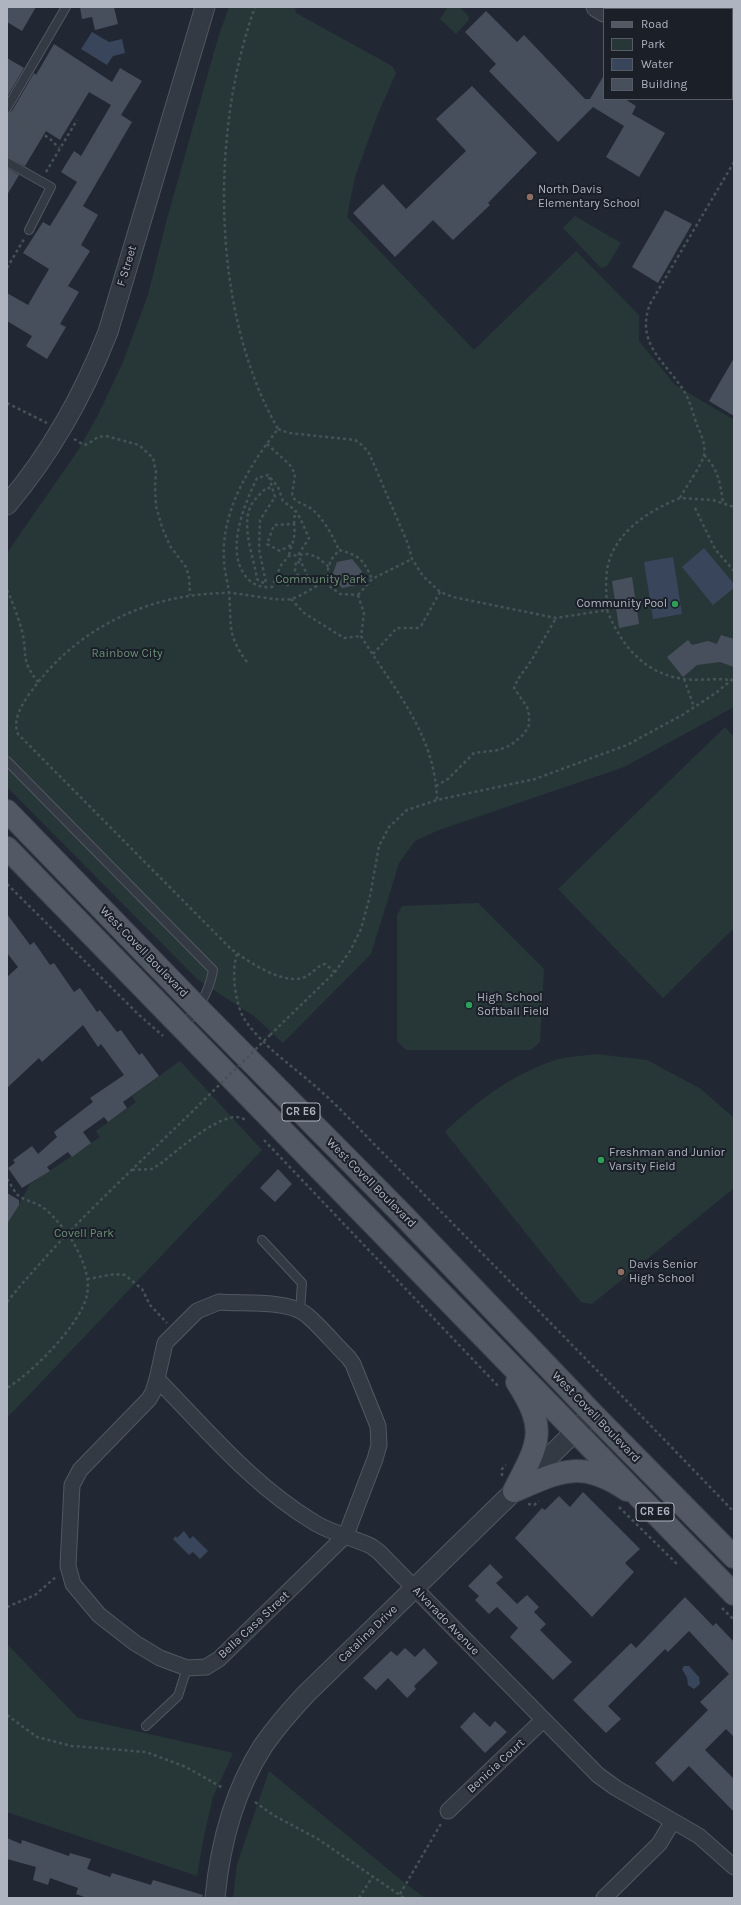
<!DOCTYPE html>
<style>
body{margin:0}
#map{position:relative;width:741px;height:1905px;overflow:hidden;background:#212833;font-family:Karla,sans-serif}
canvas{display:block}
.frame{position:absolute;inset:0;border:8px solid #afb4c1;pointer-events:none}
.legend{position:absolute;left:603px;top:8px;width:130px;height:92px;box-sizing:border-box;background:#1a1f28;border:1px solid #565b65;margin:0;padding:5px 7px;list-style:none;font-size:12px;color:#afb4c1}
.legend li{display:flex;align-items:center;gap:8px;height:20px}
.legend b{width:20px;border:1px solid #565b65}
</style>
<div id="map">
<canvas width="741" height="1905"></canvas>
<div class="frame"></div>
<ul class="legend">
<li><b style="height:5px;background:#525964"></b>Road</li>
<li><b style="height:11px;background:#273738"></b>Park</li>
<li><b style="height:11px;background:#39455b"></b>Water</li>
<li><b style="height:11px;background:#484f5c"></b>Building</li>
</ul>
</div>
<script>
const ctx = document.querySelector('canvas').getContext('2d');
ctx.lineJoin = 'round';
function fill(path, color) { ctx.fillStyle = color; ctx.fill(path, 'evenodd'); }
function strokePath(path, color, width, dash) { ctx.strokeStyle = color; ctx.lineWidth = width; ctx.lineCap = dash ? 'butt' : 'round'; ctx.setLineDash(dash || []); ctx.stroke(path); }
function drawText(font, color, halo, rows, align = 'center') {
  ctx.font = font + ' Karla,sans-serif'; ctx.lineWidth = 4; ctx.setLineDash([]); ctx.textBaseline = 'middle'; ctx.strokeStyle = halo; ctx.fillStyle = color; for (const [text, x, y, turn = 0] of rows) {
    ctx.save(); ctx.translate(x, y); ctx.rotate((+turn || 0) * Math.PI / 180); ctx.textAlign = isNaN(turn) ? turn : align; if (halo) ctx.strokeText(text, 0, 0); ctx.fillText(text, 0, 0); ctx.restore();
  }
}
fill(new Path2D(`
 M229,7H295L296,13L392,66L396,73L377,116L355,177L347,217L474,350L576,251L639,315V341L675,385L734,420V707L624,767L439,830L415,841L399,863L371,954L283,1043L254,1016L198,980L7,787V553L79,449L98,415L123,362L148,295L167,219L218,38Z
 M448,7H460L469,17L468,21L456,34L440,19Z
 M575,216L621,243L607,266L601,268L563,228Z
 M725,727L734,737V928L663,998L558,889Z
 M478,903L544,969L540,1042L531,1050H406L397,1041V915L402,906Z
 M595,1054L647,1060L701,1089L734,1118V1188L592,1304L581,1302L445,1132C475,1103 507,1078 547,1063C561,1057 580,1056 595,1054Z
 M180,1061L262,1150L7,1418V1223L21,1201L30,1184L100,1137L96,1131L136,1102L132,1096Z
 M7,1644L78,1718L233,1753L213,1797L203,1841L197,1876L7,1812Z
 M269,1771L406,1884L425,1898H233L237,1864Z`), '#273738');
fill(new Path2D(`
 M92,32L109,42L122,39L125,53L113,56L107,65L81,49Z
 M704,548L734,584V588L713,605L682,567Z
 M673,557L682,614L653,619L644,562Z
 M184,1531L190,1539L193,1536L208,1551L200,1559L193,1552L189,1555L173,1539L176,1536L177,1538Z
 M684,1666H689L699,1677L700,1684L694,1689L688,1685L687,1678L682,1669Z`), '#39455b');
fill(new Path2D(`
 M7,7H36L22,31L7,22Z
 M80,7H114L118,24L95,30L92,17L82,19Z
 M486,11L517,42L524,35L585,99H590L604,75V99H625L636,106L632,114L665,133L639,177L606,157L624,126L593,107L558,142L489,71L496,64L465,32Z
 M54,44L112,82L120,68L142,81L121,115L132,122L83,206L98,215L81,245L90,251L68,286L79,292L60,324L66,327L47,359L26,346L32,336L7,321V293L28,305L49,269L23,253L43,222L50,226L77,182L61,172L74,151L81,156L111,105L89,92L60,140L46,131L25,166L7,157V113L12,111L34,73L36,75Z
 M7,58L24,68L7,97Z
 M472,86L537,153L488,203L490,205L453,240L433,220L395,257L353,213L383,184L406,209L466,151L436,119Z
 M7,168L19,175L7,195Z
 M665,210L692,224L658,283L632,267Z
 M734,358V416L709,401Z
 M352,559L362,571L357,585L342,588L332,576L337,562Z
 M632,577L639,624L619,628L612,581Z
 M721,635L734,639V667L720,662L697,665L683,677L667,657L688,640L692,645L708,641L717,644Z
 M7,914L30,945L34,942L50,965L54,963L74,992L80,988L97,1012L100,1010L117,1032L121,1030L139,1055L142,1053L159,1076L123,1102L127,1108L108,1122L104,1117L83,1132L91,1143L72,1157L68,1152L47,1167L50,1171L22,1188L8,1168L15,1163L13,1160L32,1146L38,1154L57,1137L54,1132L93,1102L90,1098L124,1075L101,1044L98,1047L83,1025L42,1062L39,1058L7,1088V977L18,967L7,953Z
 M278,1169L292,1184L275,1202L260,1188Z
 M7,1193L19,1200V1205L7,1224Z
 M583,1492L640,1549L625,1563L634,1572L592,1617L515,1538L542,1508L545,1510L559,1496L570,1507Z
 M490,1564L503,1577L496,1583L517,1604L527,1595L539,1607L534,1612L546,1624L540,1630L572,1662L553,1680L510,1637L518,1628L497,1607L489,1614L475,1600L479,1596L468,1586Z
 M685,1597L713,1626L716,1623L734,1642V1737L726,1729L705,1750L734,1779V1812L689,1766L673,1782L655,1763L708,1710L700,1702L729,1674L689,1631L668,1652L665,1649L608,1706L621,1719L606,1733L573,1700L631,1643L636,1648Z
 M405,1648L415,1657L424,1648L438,1663L414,1686L416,1689L407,1698L388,1678L376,1690L363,1678L391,1651L397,1656Z
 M474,1712L490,1727L495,1721L507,1732L485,1753L460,1727Z
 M7,1838L21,1844L22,1840L69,1856L70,1853L91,1859L87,1869L110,1877L112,1873L151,1885L153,1880L203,1895L202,1898H87L76,1894L78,1888L50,1878L48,1885L33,1880L36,1867L7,1859Z`), '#484f5c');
const service = new Path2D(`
 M7,108L66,7
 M7,162L51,187L29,230
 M7,761L213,970C209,994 198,1008 183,1027
 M262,1240L302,1283L300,1311
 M146,1726L178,1696L187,1668`);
const minor = new Path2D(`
 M666,9L667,7
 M219,1302C244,1304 283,1300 304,1313C318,1323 335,1345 348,1357L353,1364L378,1426L379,1445L375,1459L346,1535L219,1659L206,1667L187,1668L160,1658L135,1643L99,1615L73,1584L68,1566L72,1485L80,1470L149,1399L153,1392L157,1379L165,1343L197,1311Z
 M157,1379C207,1430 253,1486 315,1523C332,1533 353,1538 371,1546L379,1552L598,1775L616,1788L699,1836L734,1867
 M448,1811L543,1720
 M604,1898L659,1844L673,1821`);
const tertiary = new Path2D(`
 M596,7L604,12
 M732,87L734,88
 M7,505C51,453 83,396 108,332L205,7
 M215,1898C220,1845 234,1791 263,1746C276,1727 291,1710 306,1694L593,1414`);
const primary = new Path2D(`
 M7,811L198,1008L402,1214L593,1414L734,1557
 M7,848L734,1594
 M514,1491C539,1443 548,1430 517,1382
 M514,1491C560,1471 581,1459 627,1490`);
strokePath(service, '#525762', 10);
strokePath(minor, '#525762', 17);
strokePath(tertiary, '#525762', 21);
strokePath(primary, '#3e434d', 24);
strokePath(new Path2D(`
 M14,117L49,138L59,148
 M734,162L650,304C635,344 665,361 684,391C690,401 693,414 697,425C701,434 706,445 704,455C702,465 685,488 680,498L713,500L734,507
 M46,172L77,120
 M7,268L24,239
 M7,403L47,423
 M278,429L289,433L355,440L363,446L369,453L408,544L412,559L423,576L440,592L453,597L556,618L607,610C621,645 644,674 684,679C698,681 715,678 730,680
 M74,439L84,445L88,444L98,437L106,436L139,445L153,458L156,472L155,486L156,506L162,527L170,546L186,567L189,577L190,595
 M267,444L290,465L295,474L292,496C297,504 306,504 313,510C325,521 332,535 339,550
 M704,455C718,469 720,482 723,502
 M269,477L275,497L260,520L259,549L266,583L260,582L257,579C254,557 239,523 253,502C257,497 262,492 266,488H273
 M695,508L715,549L734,571
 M294,524L295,511
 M289,555C292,542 296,539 294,524L274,525L267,544L280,551L291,545
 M300,563L296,561L295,571L298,575L287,579V585L303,581L308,577C305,568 300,563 299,554L309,538L300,518L295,510L283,501L278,487L268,475L257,478C244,505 223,555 249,580C256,586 263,588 272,587L281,565L289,556L308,554L317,557L329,567
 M324,582L331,560L339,550C360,556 363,559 372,579
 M7,590C13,603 18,617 22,631C28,656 20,659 38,682
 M358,595L364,613L361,636C394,690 435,733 437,800
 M358,595L372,579L412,559
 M291,599L304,613L344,638L361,636
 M607,610C607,598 605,583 607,570C613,533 648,511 680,498
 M373,654L397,628H417L421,626L440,592
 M247,662C226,634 232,624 229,593C228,582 224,571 224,560C221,511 249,466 278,429C211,312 210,132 255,7
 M684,679L694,707
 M436,786L448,779L474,753L499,750L511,745L524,734L529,725V715L527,707L514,688L518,679L531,661L556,618
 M7,884L138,1014L163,1036
 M237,954C231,971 235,1005 245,1020C265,1049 297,1069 323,1093C343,1111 361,1131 380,1150C499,1270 617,1390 734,1512
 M335,972L325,964C316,966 311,976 302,978C281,984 247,961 230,948L18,734C11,718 26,698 36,685C82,625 153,593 228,593C244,593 278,602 291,599C302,596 314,587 324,582L340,594L358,595
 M270,1035L335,972L350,951L361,929L370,896L379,846L389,827L407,810L437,800L535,779L627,745L684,714L717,692L734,678
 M264,1140L499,1387
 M132,1170L152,1169L160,1164C175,1153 227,1105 245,1120
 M7,1179C11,1184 14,1192 19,1196C25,1200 32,1202 39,1205C46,1209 52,1215 57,1221C73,1238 92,1270 87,1295C81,1324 32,1373 7,1388
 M87,1279L115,1274L125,1275L142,1289L150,1305L167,1323
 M7,1302C66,1229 137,1166 204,1100
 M502,1476V1469L506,1465
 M528,1504L534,1505L539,1501
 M619,1507L678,1565
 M7,1607L35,1595L57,1576
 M722,1608L734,1620
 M7,1715L37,1737L72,1746L146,1752L186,1767L223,1788
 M255,1802L273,1815L318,1839L404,1898
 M400,1894L442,1822
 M359,1898L373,1876`), '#455256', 2.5, [3, 3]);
strokePath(service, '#343a44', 8);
strokePath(minor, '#343a44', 15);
strokePath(tertiary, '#343a44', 19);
strokePath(primary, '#525964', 22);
strokePath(new Path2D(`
 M204,1100L270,1035`), '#455256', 2.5, [3, 3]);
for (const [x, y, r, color] of [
 [530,197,4,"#8d6e63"],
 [675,604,4,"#2e9e5b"],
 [469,1005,4,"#2e9e5b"],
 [601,1160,4,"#2e9e5b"],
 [621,1272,4,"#8d6e63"]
]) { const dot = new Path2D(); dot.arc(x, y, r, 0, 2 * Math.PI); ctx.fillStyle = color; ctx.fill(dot); strokePath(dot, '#1a1f28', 1.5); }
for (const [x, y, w] of [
 [301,1112,38],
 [655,1512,38]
]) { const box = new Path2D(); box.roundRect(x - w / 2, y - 9, w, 18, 3); ctx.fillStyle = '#1a1f28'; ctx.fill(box); strokePath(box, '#afb4c1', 1); }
drawText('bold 11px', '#afb4c1', null, [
 ["CR E6",301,1112],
 ["CR E6",655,1512]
]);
drawText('12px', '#afb4c1', '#1a1f28', [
 ["North Davis",538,190],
 ["Elementary School",538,204],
 ["Community Pool",667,604,"right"],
 ["High School",477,998],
 ["Softball Field",477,1012],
 ["Freshman and Junior",609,1153],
 ["Varsity Field",609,1167],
 ["Davis Senior",629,1265],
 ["High School",629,1279]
], 'left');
drawText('12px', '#afb4c1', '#1a1f28', [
 ["F Street",127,266,-73],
 ["West Covell Boulevard",144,952,46],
 ["West Covell Boulevard",371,1183,45],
 ["West Covell Boulevard",596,1417,46],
 ["Alvarado Avenue",446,1621,46],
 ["Bella Casa Street",254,1625,-43],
 ["Catalina Drive",368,1634,-44],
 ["Benicia Court",496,1766,-43]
]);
drawText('12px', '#6a8e74', '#1a1f28', [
 ["Community Park",321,580],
 ["Rainbow City",127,654],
 ["Covell Park",84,1234]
]);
</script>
